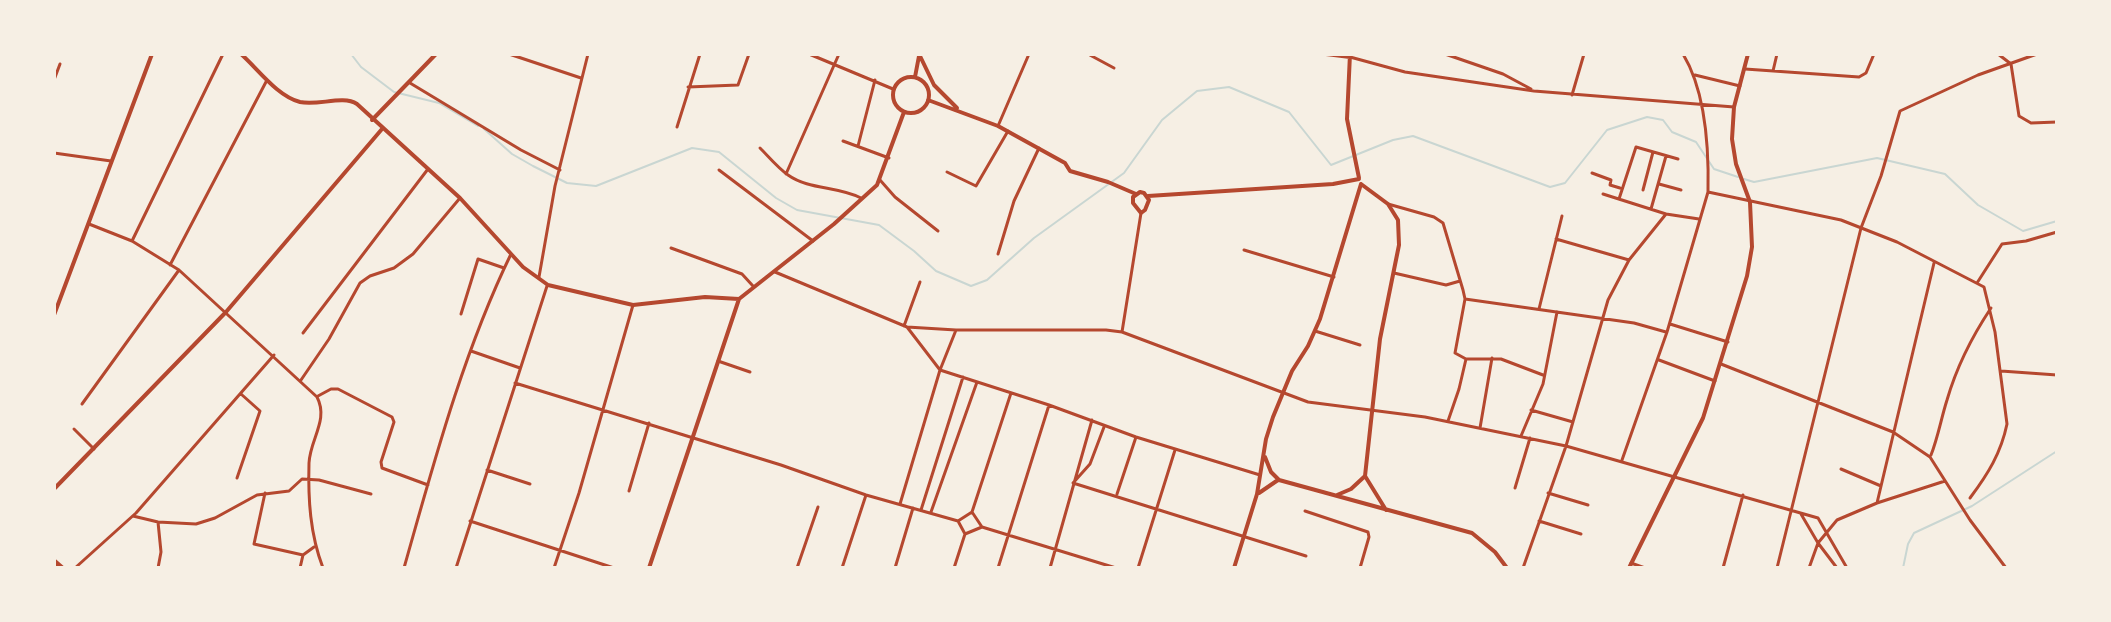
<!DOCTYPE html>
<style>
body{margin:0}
#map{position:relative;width:2111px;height:622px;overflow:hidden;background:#f6efe4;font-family:"Public Sans",sans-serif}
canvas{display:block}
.frame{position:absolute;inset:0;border:56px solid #f6efe4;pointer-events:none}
</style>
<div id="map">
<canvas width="2111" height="622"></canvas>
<div class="frame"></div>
</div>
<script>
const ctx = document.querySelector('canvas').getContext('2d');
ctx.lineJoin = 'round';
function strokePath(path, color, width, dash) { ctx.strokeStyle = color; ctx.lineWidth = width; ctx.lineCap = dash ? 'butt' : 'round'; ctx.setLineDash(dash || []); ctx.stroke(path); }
strokePath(new Path2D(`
 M351,54L361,67L394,92L439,103L478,126
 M484,129L512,154L533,166L567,183L596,186L692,148L719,152L776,198L797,210L879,225L914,251L936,271L971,286L987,280L1034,238L1124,173L1162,120L1197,91L1229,87L1289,112L1331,165L1393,140L1413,136L1550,187L1565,183L1607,130L1647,117L1663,120L1672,132L1696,142L1714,169L1738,177
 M1744,179L1754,182L1877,158L1945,174L1978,205L2023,231L2057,221
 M1903,568L1908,544L1914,533L1972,506L2057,451`), '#c9d6d2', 2);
strokePath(new Path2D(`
 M509,54L581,78
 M809,54L893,89
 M1088,54L1114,68
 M1445,54L1503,74L1531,89
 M1683,54C1706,92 1709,148 1708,192
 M1998,54L2011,64L2019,116L2031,123L2057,122
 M1350,57L1405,72L1534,91L1734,107
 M1745,69L1859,77L1866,73L1874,54
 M1773,71L1777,54
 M1695,75L1740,86
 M54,80L60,64
 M410,83L521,150L560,170
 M688,87L738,85L749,54
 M1572,95L1584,54
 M998,126L1029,54
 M677,127L700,54
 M843,141L889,158
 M858,146L875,80
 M760,148C769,157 778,168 788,175C809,190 838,186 861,198
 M54,153L111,161
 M719,170L813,241
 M947,172L976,186L1008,131
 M1592,173L1611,180L1610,185L1620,188
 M786,174L839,54
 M880,180L895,197L938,231
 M1659,184L1681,190
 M1643,190L1653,152
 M1603,194L1666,214
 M1619,199L1636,147L1678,159
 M1388,204L1434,217L1443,223L1463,290L1465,299L1455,353L1466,359L1459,389L1448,421
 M1651,209L1666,156
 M89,224L132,241L179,270L317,397C329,420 310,439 309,463C308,499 310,534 323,568
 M1556,239L1629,260
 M132,241L223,54
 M671,248L742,274L753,286
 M1244,250L1334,277
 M998,254L1014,201L1039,148
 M170,265L267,80
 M775,272L907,327L956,330H1106L1122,332L1308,402L1425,417L1566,446L1818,518L1847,568
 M1394,273L1446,285L1460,281
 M539,277L555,186L588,54
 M1977,283L2002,244L2026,241L2057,232
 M1465,299L1634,323L1666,332
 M1539,309L1562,216
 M461,314L478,259L504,268
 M1670,324L1728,342
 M904,326L920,282
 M907,327L940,370L1049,405L1136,437L1260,475
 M1315,331L1360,345
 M1122,332L1141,213
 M303,333L428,169
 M471,351L520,368
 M1466,359H1501L1543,375
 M1659,360L1715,381
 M718,361L750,372
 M1721,364L1893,432L1930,457L1970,520L2006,568
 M2001,371L2057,375
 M301,380L329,339L360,283L370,276L394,268L413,254L460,198
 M515,383L781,465L866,495L958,521
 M318,396L331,389H338L392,417L394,422L381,462L382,468L428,485
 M82,404L179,270
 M1531,410L1573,422
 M1104,427L1090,464L1073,483L1306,556
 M1480,428L1492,358
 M74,429L94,449
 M1521,436L1543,384L1557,312
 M1931,455C1938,437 1941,419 1947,400C1956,369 1973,335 1991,308
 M1622,460L1667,332L1708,192L1841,220L1897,242L1984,287L1995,332L2007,424C2001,453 1988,474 1970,498
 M1841,469L1881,486
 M487,470L530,484
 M237,478L260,411L241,394
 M1515,488L1530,438
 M629,491L649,423
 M265,493L254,544L303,555L314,547
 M1548,493L1588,505
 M1117,494L1136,437
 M1877,503L1934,263
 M900,504L940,370L956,330
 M921,510L963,377
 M1305,511L1368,532L1369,537L1360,568
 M931,512L977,382
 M972,512L1011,393
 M972,512L982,527L965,534L958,521Z
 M1801,514L1818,543L1837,568
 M133,516L158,522L196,524L215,518L257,495L289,491L302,479L319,480L371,494
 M470,521L614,568
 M1539,521L1581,534
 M982,527L1116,568
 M1631,563L1645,568
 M75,568L136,513L274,355
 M158,568L161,552L158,522
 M300,568L303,555
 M404,568C434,462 463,353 511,254
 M456,568L547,286
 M554,568L579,493L633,305
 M797,568L818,507
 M842,568L866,495
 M895,568L913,508
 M954,568L965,534
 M998,568L1049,405
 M1050,568L1092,420
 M1138,568L1175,450
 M1523,568L1566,446L1608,300L1629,260L1666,214L1699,219
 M1723,568L1743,495
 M1777,568L1861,228L1881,176L1900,111L1978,75L2037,54
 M1809,568L1818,543L1837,520L1877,503L1945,481`), '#b5482f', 3);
strokePath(new Path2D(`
 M241,54C258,69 277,96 300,102C318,106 343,95 357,104L460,198L523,267L548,285L633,305L705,297L739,299
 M1326,54L1350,57
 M1350,54L1347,119L1359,178
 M920,56L934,85L957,108
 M893 95a18 18 0 1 1 36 0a18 18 0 1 1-36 0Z
 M915,77L919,56
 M928,100L998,126L1065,163L1070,171L1108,182L1136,194
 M372,120L436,54
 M1361,184L1388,204L1398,220L1399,245L1380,339L1365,476L1386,510
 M1140,192L1144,193L1149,200L1145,210L1141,213L1133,203V197Z
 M1148,196L1333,184L1359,179
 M54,315L152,54
 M1265,457L1271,472L1279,480L1472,533L1495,552L1507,568
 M54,489L226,312L382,129
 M1259,493L1278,480
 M1337,495L1351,489L1365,476
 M649,568L739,299L834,224L877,185L904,112
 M1234,568L1257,494L1266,439L1273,417L1292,371L1308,346L1320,319L1361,184
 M1629,568L1703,418L1747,276L1752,247L1750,202L1736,164L1732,139L1734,107L1748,54`), '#b5482f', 4);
strokePath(new Path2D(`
 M54,561L62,568`), '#b5482f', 5);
</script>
